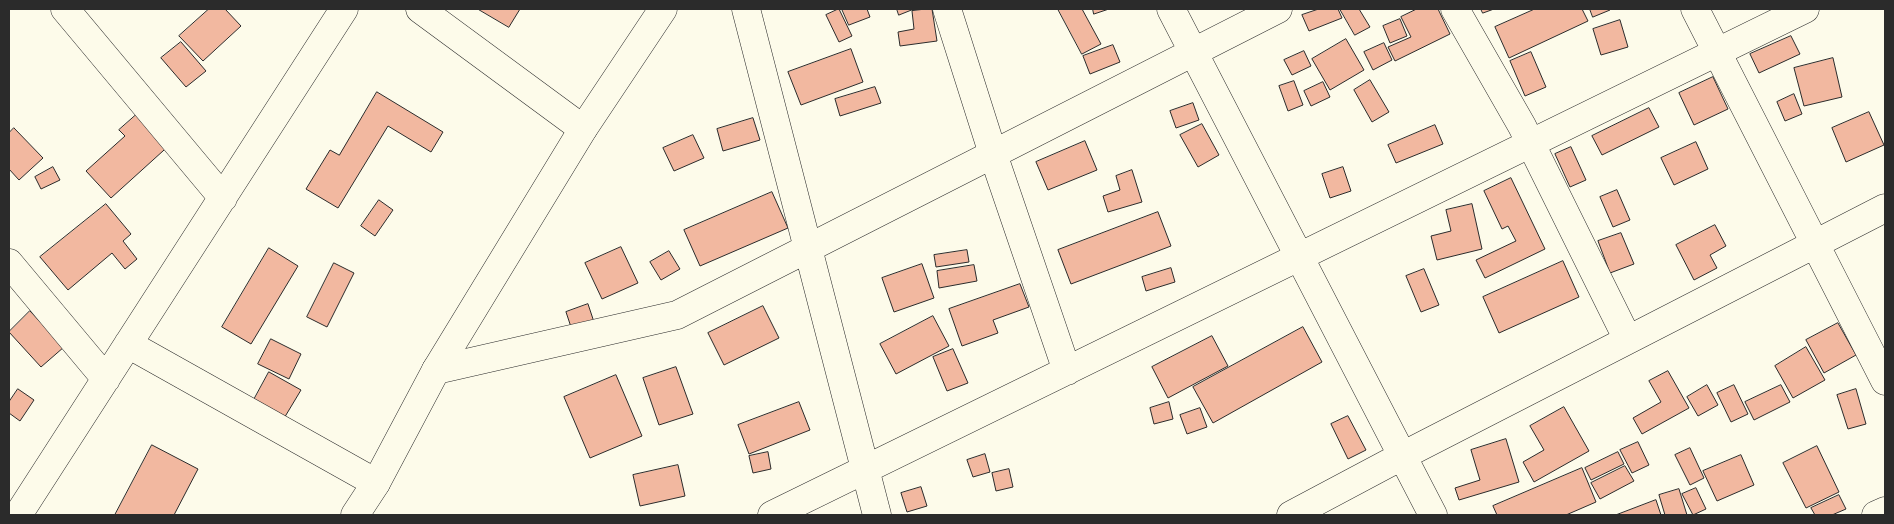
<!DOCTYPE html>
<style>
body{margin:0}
#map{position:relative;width:1894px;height:524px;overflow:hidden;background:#fdfbea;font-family:Signika,sans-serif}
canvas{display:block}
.frame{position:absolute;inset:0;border:10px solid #2b2b2b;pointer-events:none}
</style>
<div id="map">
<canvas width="1894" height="524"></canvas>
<div class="frame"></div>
</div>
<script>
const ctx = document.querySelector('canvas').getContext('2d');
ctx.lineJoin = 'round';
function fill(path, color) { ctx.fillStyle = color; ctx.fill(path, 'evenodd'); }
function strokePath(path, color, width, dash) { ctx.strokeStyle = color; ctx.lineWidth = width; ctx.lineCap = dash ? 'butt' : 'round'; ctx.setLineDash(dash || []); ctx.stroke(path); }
const building = new Path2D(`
 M209,9H225L241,26L203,61L179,36Z
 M478,9H520L509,27Z
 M839,9L852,36L839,42L826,15Z
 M842,9H867L870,17L849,25Z
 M897,9H914L899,15Z
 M926,9H932L937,41L900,46L898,32L914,29L912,11Z
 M1058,9H1082L1101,44L1082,54Z
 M1093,9H1109L1094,14Z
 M1319,9H1338L1342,18L1309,31L1302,15Z
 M1340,9H1359L1370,27L1355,35Z
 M1417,9H1438L1450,34L1395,61L1388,47L1411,37L1401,17Z
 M1481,9H1494L1483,13Z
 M1535,9H1582L1588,21L1509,58L1495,27Z
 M1590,9H1610V10L1593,17Z
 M1400,19L1407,36L1390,43L1383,26Z
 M1620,20L1628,47L1601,55L1593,29Z
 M1791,36L1800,54L1759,73L1750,54Z
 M1346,39L1364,70L1330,90L1312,59Z
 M181,42L206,71L186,87L161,58Z
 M1384,43L1392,60L1373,70L1364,52Z
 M1113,45L1120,62L1090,74L1083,56Z
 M851,49L863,82L801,105L788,72Z
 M1304,51L1311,66L1292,75L1284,60Z
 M1531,52L1546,87L1525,96L1510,61Z
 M1833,58L1842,97L1804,106L1794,68Z
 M1713,77L1728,109L1694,125L1679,93Z
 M1370,80L1389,112L1372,122L1354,90Z
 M1294,81L1303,105L1288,111L1279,86Z
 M1323,82L1330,97L1311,106L1304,91Z
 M875,87L881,103L840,116L835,99Z
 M377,92L443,132L431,152L388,126L338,208L306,189L330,150L339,155Z
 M1794,94L1802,114L1785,121L1777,102Z
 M1193,103L1199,120L1176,128L1170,111Z
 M144,108L174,141L111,198L86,171L125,136L119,130Z
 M1649,108L1659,127L1602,155L1592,136Z
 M1869,112L1884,145L1846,162L1832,128Z
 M753,118L760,140L723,151L717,129Z
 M1202,124L1219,155L1198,167L1180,135Z
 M1435,125L1443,144L1396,163L1388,145Z
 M14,128L43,158L19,180L9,169V133Z
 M693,135L704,158L674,171L663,148Z
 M1085,141L1097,170L1048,190L1036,162Z
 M1696,142L1708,169L1674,185L1661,158Z
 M1571,147L1586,180L1570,187L1555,154Z
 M53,167L60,180L41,189L35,177Z
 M1343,167L1351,191L1330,198L1322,174Z
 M1132,170L1142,202L1108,212L1103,196L1120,190L1116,176Z
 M1511,178L1545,249L1485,278L1476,260L1516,241L1508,226L1502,229L1484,191Z
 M1617,190L1630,220L1613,227L1600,197Z
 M772,192L788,228L700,266L684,230Z
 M379,200L393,210L375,236L361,226Z
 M106,204L131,234L123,241L137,259L125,269L112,253L68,290L40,257Z
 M1472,204L1482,249L1437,260L1431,236L1451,231L1446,210Z
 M1158,212L1171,246L1071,284L1058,250Z
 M1715,225L1726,246L1710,255L1717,268L1694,280L1676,245Z
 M1621,233L1634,264L1610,273L1598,241Z
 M621,247L638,283L602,299L585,263Z
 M269,248L298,266L251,344L222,327Z
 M967,250L969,262L936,267L934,255Z
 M669,251L680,269L661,280L650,262Z
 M1563,261L1579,297L1499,333L1483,297Z
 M334,263L354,273L327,327L307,317Z
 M922,264L934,298L894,312L882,278Z
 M974,265L977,281L939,288L937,271Z
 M1171,268L1175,282L1146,291L1142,277Z
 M1424,269L1439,305L1421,312L1406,276Z
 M1020,284L1029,307L993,320L998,333L962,346L949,309Z
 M588,304L596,328L574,336L566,312Z
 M763,306L779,338L724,365L708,333Z
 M30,311L64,347L41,367L9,332Z
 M933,316L949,346L896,374L880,344Z
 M1838,323L1856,355L1824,373L1806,340Z
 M1303,327L1322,362L1213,423L1193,387Z
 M1212,336L1228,366L1168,398L1152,367Z
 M271,339L301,354L289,379L258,364Z
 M1806,347L1825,380L1793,398L1775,366Z
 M953,349L968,383L947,391L933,357Z
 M676,367L693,414L659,425L643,378Z
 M1668,371L1689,408L1642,434L1633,418L1661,402L1649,381Z
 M269,372L301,390L280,425L250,407Z
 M616,375L642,436L590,458L564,397Z
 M1707,385L1718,405L1698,416L1687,397Z
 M1734,385L1748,414L1731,422L1717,393Z
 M1781,385L1790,402L1754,420L1745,402Z
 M18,389L34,400L20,421L9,413V402Z
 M1856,389L1866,424L1848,429L1837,395Z
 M799,402L810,430L749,454L738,425Z
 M1169,402L1173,419L1154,424L1150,408Z
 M1564,407L1589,451L1534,482L1523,462L1544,450L1530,426Z
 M1200,408L1207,427L1187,434L1180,415Z
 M1348,416L1366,450L1348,459L1331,424Z
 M1506,439L1519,482L1459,500L1455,488L1480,480L1471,450Z
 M1638,442L1649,465L1632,473L1620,450Z
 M152,445L198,469L174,515H115Z
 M1817,446L1839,492L1806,508L1783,463Z
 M1690,448L1704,478L1690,485L1675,455Z
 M768,452L771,469L753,473L749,456Z
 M1618,452L1624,464L1591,480L1585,468Z
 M985,454L990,472L973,477L967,460Z
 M1741,455L1754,485L1717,501L1703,471Z
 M678,465L685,496L640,506L633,475Z
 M1625,466L1634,481L1600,499L1591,483Z
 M1582,468L1596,502L1566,515H1497L1493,506Z
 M1009,469L1013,487L996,491L992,473Z
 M921,487L927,506L907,512L901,493Z
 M1696,488L1706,509L1693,515L1682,494Z
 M1679,489L1687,515H1665L1659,495Z
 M1839,495L1846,509L1832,515H1815L1811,508Z
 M1656,500L1661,515H1616Z`);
fill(building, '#f2b8a0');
strokePath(building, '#2b2b2b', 1);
const minor = new Path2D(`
 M65,9L223,198
 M420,9L583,129
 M746,9L877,515
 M947,9L993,154L1067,371
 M1171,9L1433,515
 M1455,9L1522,126L1628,340
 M1695,9L1885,381
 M9,263L106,379
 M128,344L376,483
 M436,370L677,315L1278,9
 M18,515L344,9
 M772,515L1805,9
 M1291,515L1402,456L1885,208
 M1876,515L1885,511`);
const major = new Path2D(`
 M355,515L376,483L436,370L583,129L663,9`);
strokePath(minor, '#2b2b2b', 29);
strokePath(major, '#2b2b2b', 29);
strokePath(minor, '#fdfbea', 28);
strokePath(major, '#fdfbea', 28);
</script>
